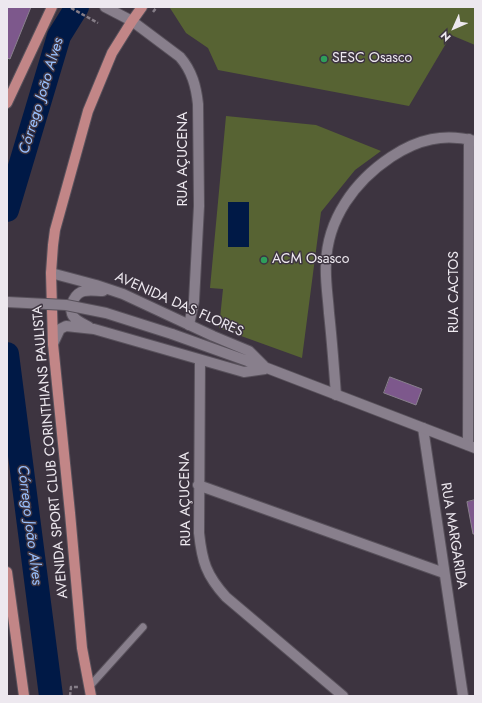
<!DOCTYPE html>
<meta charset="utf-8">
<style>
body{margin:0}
#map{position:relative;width:482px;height:703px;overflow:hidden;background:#3d3440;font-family:Jost,sans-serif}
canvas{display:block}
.frame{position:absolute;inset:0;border:8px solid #ede8ef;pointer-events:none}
.north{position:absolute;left:434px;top:8px;width:40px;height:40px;-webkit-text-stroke:3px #3d3440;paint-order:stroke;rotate:225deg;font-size:11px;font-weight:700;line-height:16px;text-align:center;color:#ede8ef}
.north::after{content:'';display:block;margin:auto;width:14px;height:18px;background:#ede8ef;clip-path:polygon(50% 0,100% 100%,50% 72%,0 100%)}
</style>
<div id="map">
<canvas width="482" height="703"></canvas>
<div class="frame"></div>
<div class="north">N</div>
</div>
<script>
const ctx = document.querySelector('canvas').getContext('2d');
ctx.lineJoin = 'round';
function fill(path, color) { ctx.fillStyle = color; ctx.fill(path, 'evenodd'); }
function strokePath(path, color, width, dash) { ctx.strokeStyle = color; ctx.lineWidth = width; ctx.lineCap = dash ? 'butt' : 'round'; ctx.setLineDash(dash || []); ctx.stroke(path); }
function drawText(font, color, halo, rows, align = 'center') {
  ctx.font = font + ' Jost,sans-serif'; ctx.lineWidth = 3; ctx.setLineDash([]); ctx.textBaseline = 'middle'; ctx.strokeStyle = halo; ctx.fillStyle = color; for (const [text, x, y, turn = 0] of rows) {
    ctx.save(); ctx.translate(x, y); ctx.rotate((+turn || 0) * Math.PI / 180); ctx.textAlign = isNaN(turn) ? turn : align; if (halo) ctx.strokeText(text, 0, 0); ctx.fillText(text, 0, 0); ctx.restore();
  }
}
fill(new Path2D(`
 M171,7H475V45L451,35L409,106L218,70L208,48L186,33L170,8Z
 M226,116L316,125L381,151L355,170L321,212L302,358L219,328L223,289L210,288Z`), '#576333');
fill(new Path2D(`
 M228,202H249V247H228Z`), '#001946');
strokePath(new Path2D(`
 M7,210L59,36L77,7
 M7,354L51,696`), '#001946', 24);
const building = new Path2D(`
 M8,7H31L10,59L7,58V10Z
 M390,377L422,389L416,405L384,393Z
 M475,500V534H473L467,502Z`);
fill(building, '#7d588c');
strokePath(building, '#89808d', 1);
const service = new Path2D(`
 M89,687L143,627`);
const minor = new Path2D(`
 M132,21L180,57C192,71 196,86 198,104L199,206L194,301L189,325
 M200,360L199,533C202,561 206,575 226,597L343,696
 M336,395C334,368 332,340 329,313C328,297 325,280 326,264C327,219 355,181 391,157C418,139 444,133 475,141
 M423,428L463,696
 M468,445L469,139
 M198,485L444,573`);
const secondary = new Path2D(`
 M105,7L132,21
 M51,273L96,285L123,294L213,336L249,351L264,366
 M89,327C84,324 74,320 72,314C69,305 75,293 84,291C91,290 97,291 103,291
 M172,334L267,368L475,448
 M53,344L60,329L66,326L94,329L244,372L265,369`);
const primary = new Path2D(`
 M7,103L52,7
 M7,572L24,696
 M91,696L82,648L70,513L53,344L51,273L53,245L55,230L88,111L112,53L132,21L142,7`);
strokePath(service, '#58515b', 9);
strokePath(minor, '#58515b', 12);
strokePath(secondary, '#58515b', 12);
strokePath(primary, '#58515b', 12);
strokePath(new Path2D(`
 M71,8L98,23
 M153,12L157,7
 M70,696L71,687H79`), '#857d87', 2.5, [4, 2]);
strokePath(service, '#887f8c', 7);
strokePath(minor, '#887f8c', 10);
strokePath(secondary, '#887f8c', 10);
strokePath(primary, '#c28687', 10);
const secondaryBridge = new Path2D(`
 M7,302L66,305L106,313L172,334`);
strokePath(secondaryBridge, '#58515b', 12, []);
strokePath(secondaryBridge, '#887f8c', 10);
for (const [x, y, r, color] of [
 [324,59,4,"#2e9e5b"],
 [264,260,4,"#2e9e5b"]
]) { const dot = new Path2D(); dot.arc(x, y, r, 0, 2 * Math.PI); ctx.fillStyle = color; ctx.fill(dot); strokePath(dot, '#3d3440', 1.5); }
drawText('14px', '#ede8ef', '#3d3440', [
 ["SESC Osasco",332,59],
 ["ACM Osasco",272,260]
], 'left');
drawText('14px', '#ede8ef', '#3d3440', [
 ["RUA AÇUCENA",184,159,-90],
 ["RUA CACTOS",455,292,-90],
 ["AVENIDA DAS FLORES",179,305,24],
 ["AVENIDA SPORT CLUB CORINTHIANS PAULISTA",51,452,-95],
 ["RUA AÇUCENA",186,499,-91],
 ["RUA MARGARIDA",453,536,81]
]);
drawText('italic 15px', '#99c1fe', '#3d3440', [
 ["Córrego João Alves",42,96,-73],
 ["Córrego João Alves",29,525,83]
]);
</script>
